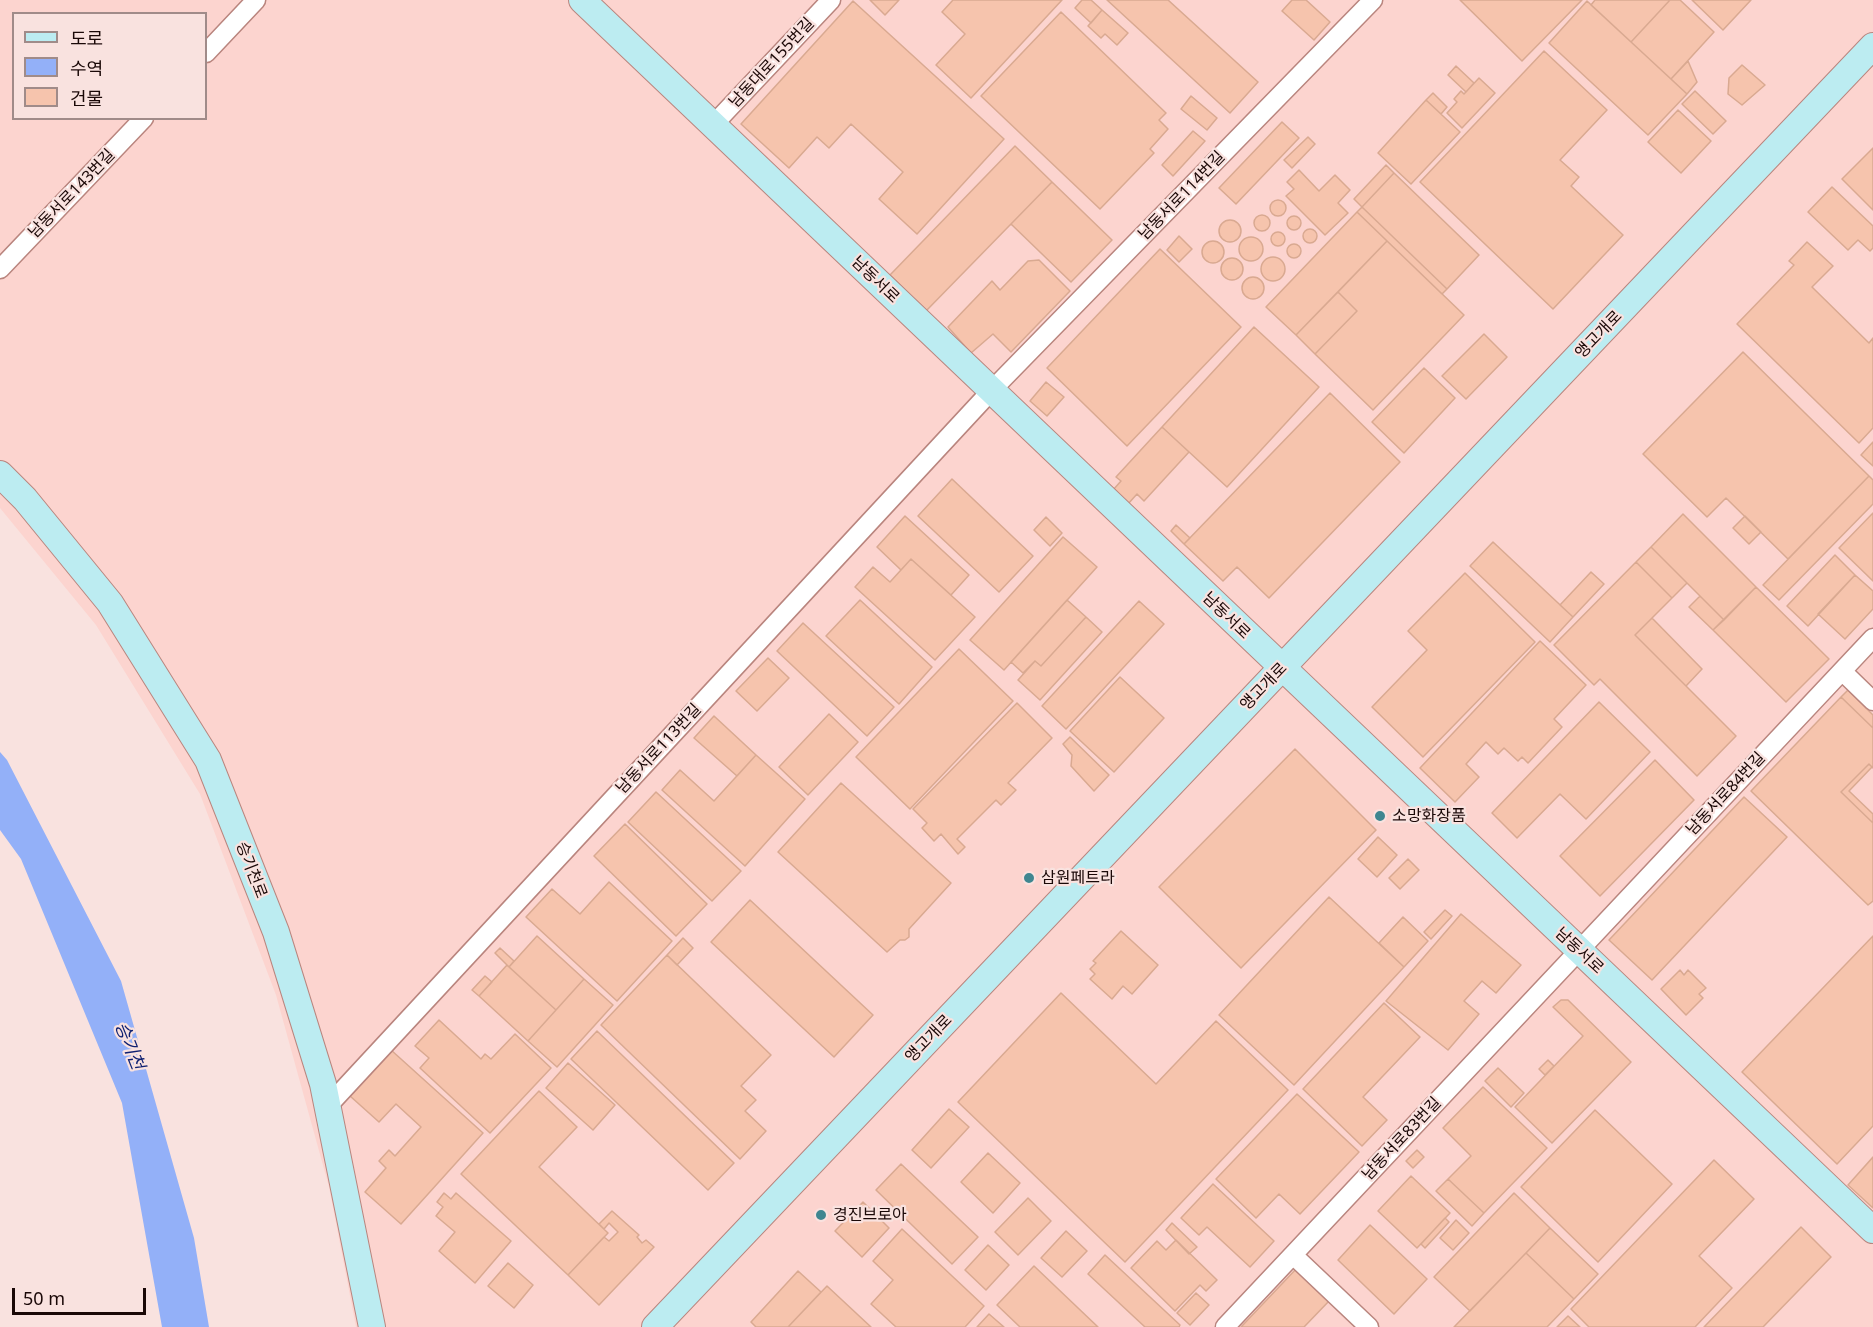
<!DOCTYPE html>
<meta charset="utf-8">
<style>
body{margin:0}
#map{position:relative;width:1873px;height:1327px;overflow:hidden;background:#f9e2df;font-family:"Noto Sans","Noto Sans KR",sans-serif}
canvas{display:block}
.legend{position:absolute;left:12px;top:12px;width:195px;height:108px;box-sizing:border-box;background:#f9e2df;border:2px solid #a08b89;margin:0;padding:8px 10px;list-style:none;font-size:18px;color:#1a0807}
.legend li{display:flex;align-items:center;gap:12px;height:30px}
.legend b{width:30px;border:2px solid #a08b89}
.scale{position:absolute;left:12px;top:1288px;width:134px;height:27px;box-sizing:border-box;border:3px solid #1a0807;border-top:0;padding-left:8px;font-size:18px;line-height:21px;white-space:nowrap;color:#1a0807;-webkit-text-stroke:4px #f9e2df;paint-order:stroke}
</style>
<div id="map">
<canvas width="1873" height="1327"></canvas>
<ul class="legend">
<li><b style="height:8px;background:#bcecf1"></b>도로</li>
<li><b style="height:16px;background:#93b0f8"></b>수역</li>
<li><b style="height:16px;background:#f6c4ad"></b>건물</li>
</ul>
<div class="scale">50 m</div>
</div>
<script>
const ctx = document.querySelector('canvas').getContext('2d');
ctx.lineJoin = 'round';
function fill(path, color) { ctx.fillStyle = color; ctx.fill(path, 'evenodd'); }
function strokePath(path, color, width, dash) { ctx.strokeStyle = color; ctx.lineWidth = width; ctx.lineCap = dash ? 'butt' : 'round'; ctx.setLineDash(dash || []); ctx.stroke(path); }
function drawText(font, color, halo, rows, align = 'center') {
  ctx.font = font + ' "Noto Sans","Noto Sans KR",sans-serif'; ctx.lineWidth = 4.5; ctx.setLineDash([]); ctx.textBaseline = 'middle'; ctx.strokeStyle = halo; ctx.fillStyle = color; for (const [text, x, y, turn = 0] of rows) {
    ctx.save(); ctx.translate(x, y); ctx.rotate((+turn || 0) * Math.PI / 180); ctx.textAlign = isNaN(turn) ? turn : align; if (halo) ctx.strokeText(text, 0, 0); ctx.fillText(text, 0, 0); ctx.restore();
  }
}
fill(new Path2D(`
 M0,0H1873V1327H356L329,1187L276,995L200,794L96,625L0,508ZM14,14H206V118H14Z`), '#fcd4cf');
fill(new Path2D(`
 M0,752L7,760L121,981L194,1238L209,1327H162L122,1103L21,859L0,830Z`), '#93b0f8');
const building = new Path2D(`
 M870,0H899L885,15Z
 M953,0H1062L971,98L936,65L965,34L942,12Z
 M1082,0H1091L1102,10L1091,23L1075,8Z
 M1107,0H1168L1258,82L1230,113Z
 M1292,0H1306L1330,22L1314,40L1282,11Z
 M1460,0H1582L1522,61Z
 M1595,0H1670L1631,42L1591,5Z
 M1670,0H1680L1714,32L1671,79L1631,42Z
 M1692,0H1751L1723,30Z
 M853,1L1004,139L917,234L879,199L903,172L851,124L829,148L817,137L789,168L741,124Z
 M1587,1L1687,94L1648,135L1549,43Z
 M1102,10L1128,33L1117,45L1105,34L1101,38L1088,26Z
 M1061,12L1166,113L1159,120L1168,129L1150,149L1154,153L1100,209L981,96Z
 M1544,51L1607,110L1560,160L1579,177L1571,186L1623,235L1553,309L1420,182Z
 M1688,61L1697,82L1687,94L1671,79Z
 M1742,65L1765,85L1742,105L1728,94L1729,78Z
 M1456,66L1474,83L1466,92L1448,75Z
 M1479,78L1495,93L1462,128L1447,113L1457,102L1454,99L1461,91L1464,94Z
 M1695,91L1726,121L1713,134L1682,104Z
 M1433,93L1447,107L1441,114L1426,100Z
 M1191,96L1217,118L1207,130L1181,109Z
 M1426,100L1460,132L1411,184L1378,153Z
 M1678,110L1711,141L1681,173L1648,142Z
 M1282,122L1299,138L1236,204L1219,188Z
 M1193,131L1205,141L1173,176L1162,165Z
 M1308,137L1315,144L1292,168L1284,160Z
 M1015,146L1052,182L926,311L890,275Z
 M1873,148V210L1842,179Z
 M1386,165L1394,173L1362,207L1354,199Z
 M1299,170L1319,191L1335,175L1350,190L1338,203L1348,213L1325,235L1286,196L1294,189L1287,182Z
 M1394,173L1479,255L1447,289L1362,207Z
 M1052,182L1112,240L1071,282L1011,224Z
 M1832,187L1873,226V248L1870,251L1858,240L1848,250L1808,212Z
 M1270 208a8 8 0 1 1 16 0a8 8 0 1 1-16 0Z
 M1362,207L1447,289L1442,294L1357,212Z
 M1357,212L1387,241L1296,335L1266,307Z
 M1254 223a8 8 0 1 1 16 0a8 8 0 1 1-16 0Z
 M1287 223a7 7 0 1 1 14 0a7 7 0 1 1-14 0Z
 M1219 231a11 11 0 1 1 22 0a11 11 0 1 1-22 0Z
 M1303 236a7 7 0 1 1 14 0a7 7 0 1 1-14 0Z
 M1271 239a7 7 0 1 1 14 0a7 7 0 1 1-14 0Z
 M1179,236L1192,249L1179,262L1167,250Z
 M1239 249a12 12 0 1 1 24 0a12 12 0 1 1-24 0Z
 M1387,241L1464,315L1373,410L1315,354L1357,311L1338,292Z
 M1202 252a11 11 0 1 1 22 0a11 11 0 1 1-22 0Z
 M1807,242L1833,266L1812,287L1869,343L1873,338V428L1859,443L1737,324L1794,265L1789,261Z
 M1287 251a7 7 0 1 1 14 0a7 7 0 1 1-14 0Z
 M1160,249L1241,327L1127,446L1047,368Z
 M1261 269a12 12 0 1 1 24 0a12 12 0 1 1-24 0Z
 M1221 269a11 11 0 1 1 22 0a11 11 0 1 1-22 0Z
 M1039,260L1070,291L1011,352L993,334L971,353L948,327L992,281L1000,290L1028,261Z
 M1242 288a11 11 0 1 1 22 0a11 11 0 1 1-22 0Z
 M1338,292L1357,311L1315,354L1296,335Z
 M1254,327L1319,387L1227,487L1162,427Z
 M1484,334L1507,357L1466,399L1442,376Z
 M1743,352L1869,476L1788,559L1726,498L1707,517L1643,454Z
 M1424,368L1455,398L1404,453L1372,422Z
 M1046,382L1064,397L1047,416L1030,401Z
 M1330,393L1400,462L1269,598L1237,567L1223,581L1184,544Z
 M1162,427L1189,452L1144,501L1137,494L1128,504L1113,490L1121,481L1116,477Z
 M1873,442V466L1861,455Z
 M1869,476L1873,480V504L1779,600L1763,585Z
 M952,479L1033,556L999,592L918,516Z
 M1873,513V581L1839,548Z
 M1683,514L1756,587L1724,620L1651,547Z
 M905,516L969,575L951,595L911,559L901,570L877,547Z
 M1745,516L1761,532L1749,544L1733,528Z
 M1046,517L1062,533L1050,546L1034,530Z
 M1176,525L1190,538L1184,544L1171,531Z
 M1063,537L1097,567L1004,670L970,640Z
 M1493,542L1573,617L1550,642L1470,566Z
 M1651,547L1687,583L1672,598L1636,562Z
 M1835,555L1855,575L1808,626L1787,606Z
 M911,559L975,617L935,660L855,587L873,567L890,582Z
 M1636,562L1672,598L1635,635L1736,736L1697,776L1600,679L1594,685L1554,645Z
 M1591,572L1604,584L1573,617L1560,605Z
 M1465,573L1535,642L1423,757L1372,707L1427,650L1408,631Z
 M1855,575L1873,591V609L1845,639L1818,614Z
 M1756,587L1829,659L1786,702L1713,630Z
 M1700,596L1724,620L1713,630L1689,607Z
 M860,600L932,667L899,704L826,636Z
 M1067,600L1086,617L1041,666L1035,661L1023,673L1011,662Z
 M1139,601L1164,624L1066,729L1042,706Z
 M1086,617L1102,632L1040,700L1018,680L1035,661L1041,666Z
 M1652,618L1702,669L1686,686L1635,635Z
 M803,623L894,707L867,736L777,651Z
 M1540,641L1586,685L1554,719L1562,727L1528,763L1522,757L1518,761L1504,748L1498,754L1486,742L1466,764L1479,777L1455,802L1420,768Z
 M959,649L1013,701L910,809L856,757Z
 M768,658L789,678L757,711L736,691Z
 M1120,677L1164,718L1114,772L1070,731Z
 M1848,690L1873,715V728L1841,697Z
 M1841,697L1873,728V768L1869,764L1841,792L1873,823V901L1868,905L1751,791Z
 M1599,702L1650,752L1586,819L1560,794L1517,838L1492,813Z
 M1017,703L1052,738L1008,783L1016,790L1001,805L996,800L957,839L965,847L958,854L941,834L934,841L922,828L927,823L913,809Z
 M829,714L858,742L808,795L779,767Z
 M714,716L756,755L737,776L694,738Z
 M1070,737L1109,775L1094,791L1071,766L1072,755L1063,744Z
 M1295,749L1376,830L1241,968L1159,887Z
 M756,755L805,799L745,866L662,790L680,770L714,801Z
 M1655,760L1694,800L1600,896L1560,856Z
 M1869,764L1872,767L1849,791L1873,814V823L1841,792Z
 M841,783L951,883L909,929V937L905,940H900L887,952L778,852Z
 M656,792L741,871L712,901L628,822Z
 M1744,797L1787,837L1652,980L1609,940Z
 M625,824L707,904L676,936L594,856Z
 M1378,837L1397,855L1377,877L1358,859Z
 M1408,859L1419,870L1400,889L1389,878Z
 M609,882L672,941L617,1001L526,917L552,889L580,914Z
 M1329,897L1404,967L1294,1085L1219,1015Z
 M750,900L873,1015L834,1057L711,942Z
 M1445,910L1452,916L1431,939L1424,932Z
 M1461,914L1521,965L1496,993L1482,981L1464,1001L1479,1014L1448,1050L1386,1001Z
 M1403,917L1428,941L1404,967L1379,943Z
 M1121,931L1158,965L1132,994L1123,986L1112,999L1090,979L1095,974L1090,969L1096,963L1093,961Z
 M537,936L584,979L556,1010L509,967Z
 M1873,936V1126L1837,1164L1742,1072Z
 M683,938L693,948L677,965L667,955Z
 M500,948L514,961L509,967L495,953Z
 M667,955L771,1055L741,1086L756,1100L745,1111L766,1131L740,1159L601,1025Z
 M507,965L556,1010L528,1041L479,996Z
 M1680,970L1684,975L1688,970L1706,988L1699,994L1703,998L1686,1015L1661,989Z
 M485,976L492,982L479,996L472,990Z
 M584,979L613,1005L557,1067L528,1041Z
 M1061,993L1156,1084L1216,1021L1288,1090L1125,1262L958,1102Z
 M1561,1000H1568L1631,1062L1552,1143L1515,1107L1583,1036L1553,1007Z
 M1384,1003L1420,1037L1363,1097L1387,1120L1362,1146L1303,1089Z
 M439,1020L481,1059L485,1054L491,1059L515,1034L551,1068L490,1133L420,1068L429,1058L415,1046Z
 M597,1031L734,1163L708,1190L571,1059Z
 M391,1050L483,1133L401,1224L365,1192L386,1168L379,1161L389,1150L395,1156L421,1127L396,1104L379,1122L350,1096Z
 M1548,1060L1554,1066L1545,1075L1539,1069Z
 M568,1063L615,1105L593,1130L546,1088Z
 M1498,1068L1524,1093L1511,1107L1485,1081Z
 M1483,1087L1547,1148L1484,1213L1448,1179L1471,1156L1443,1128Z
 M539,1091L577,1127L539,1167L608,1233L568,1275L461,1174Z
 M1297,1094L1359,1152L1300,1214L1279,1194L1256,1218L1216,1179Z
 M949,1109L969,1127L931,1168L912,1150Z
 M1595,1110L1672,1184L1598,1262L1521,1187Z
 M1417,1150L1424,1157L1413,1168L1406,1161Z
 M988,1153L1020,1183L993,1213L961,1182Z
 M1873,1157V1208L1848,1185Z
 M1714,1160L1754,1199L1699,1256L1732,1288L1695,1327H1589L1571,1309Z
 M901,1164L978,1237L952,1264L876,1190Z
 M1411,1176L1450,1213L1417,1248L1378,1211Z
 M1448,1179L1484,1213L1472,1226L1436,1191Z
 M1213,1184L1274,1241L1250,1267L1207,1227L1199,1235L1181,1218Z
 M444,1193L451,1199L456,1193L511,1241L475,1283L439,1251L455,1232L436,1216L443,1207L437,1202Z
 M1514,1193L1550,1228L1470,1311L1434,1277Z
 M1028,1198L1051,1221L1018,1255L995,1232Z
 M863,1202L889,1228L862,1257L835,1231Z
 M612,1211L639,1235L637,1237L642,1243L646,1240L654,1247L599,1305L568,1275L604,1237L609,1241L618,1232L609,1223L604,1229L599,1224Z
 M1445,1218L1449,1222L1425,1248L1421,1244Z
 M1456,1220L1469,1233L1453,1250L1440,1238Z
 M1172,1223L1197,1247L1189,1254L1166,1230Z
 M1370,1225L1427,1279L1394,1314L1338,1260Z
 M1801,1227L1831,1257L1763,1327H1704Z
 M1550,1228L1598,1274L1574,1299L1526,1253Z
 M902,1229L984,1306L965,1327H896L871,1304L893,1280L873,1261Z
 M1066,1231L1087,1251L1062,1277L1041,1258Z
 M1176,1240L1217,1280L1206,1291L1200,1285L1175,1311L1131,1268L1157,1241L1166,1250Z
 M988,1245L1009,1265L986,1290L965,1270Z
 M1526,1253L1574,1299L1547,1327H1454Z
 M1105,1255L1180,1325L1179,1327H1145L1088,1274Z
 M508,1263L533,1285L514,1308L488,1286Z
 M1034,1266L1098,1327H1020L997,1305Z
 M1297,1268L1330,1300L1304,1327H1241Z
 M798,1271L821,1292L788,1327H756L751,1322Z
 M827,1286L871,1327H788Z
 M1196,1293L1209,1305L1190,1325L1177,1313Z
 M989,1314L1004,1327H977Z
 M1568,1316L1580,1327H1557Z`);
fill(building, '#f6c4ad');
strokePath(building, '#d9a991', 1.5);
const street = new Path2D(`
 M206,53L256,0
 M713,125L831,0
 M0,269L144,118
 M1842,671L1873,701
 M327,1107L991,391L1373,0
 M1293,1255L1369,1327
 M1225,1327L1873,638`);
const secondary = new Path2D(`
 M582,0L1873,1230
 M0,474L25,499L110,603L208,760L276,932L323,1084L372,1327
 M655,1327L1873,46`);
strokePath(street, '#b9857e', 21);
strokePath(secondary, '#b9857e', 28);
strokePath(street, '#fff', 18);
strokePath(secondary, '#bcecf1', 26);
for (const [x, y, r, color] of [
 [1380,816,6,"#3f8690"],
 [1029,878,6,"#3f8690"],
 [821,1215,6,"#3f8690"]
]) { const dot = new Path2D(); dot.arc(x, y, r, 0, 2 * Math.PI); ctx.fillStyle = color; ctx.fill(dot); strokePath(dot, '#f9e2df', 2); }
drawText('16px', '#1a0807', '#f9e2df', [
 ["남동대로155번길",772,63,-47],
 ["남동서로143번길",72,194,-46],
 ["남동서로114번길",1182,196,-46],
 ["남동서로",875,280,44],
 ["앵고개로",1599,335,-46],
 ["남동서로",1226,616,44],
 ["앵고개로",1264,687,-46],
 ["남동서로113번길",659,749,-47],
 ["남동서로84번길",1726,794,-47],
 ["승기천로",251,870,69],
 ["남동서로",1579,951,43],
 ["앵고개로",929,1039,-46],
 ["남동서로83번길",1402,1139,-47]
]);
drawText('16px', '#1a0807', '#f9e2df', [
 ["소망화장품",1392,816],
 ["삼원페트라",1041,878],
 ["경진브로아",833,1215]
], 'left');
drawText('italic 18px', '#0f2071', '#f9e2df', [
 ["승기천",129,1046,68]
]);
</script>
